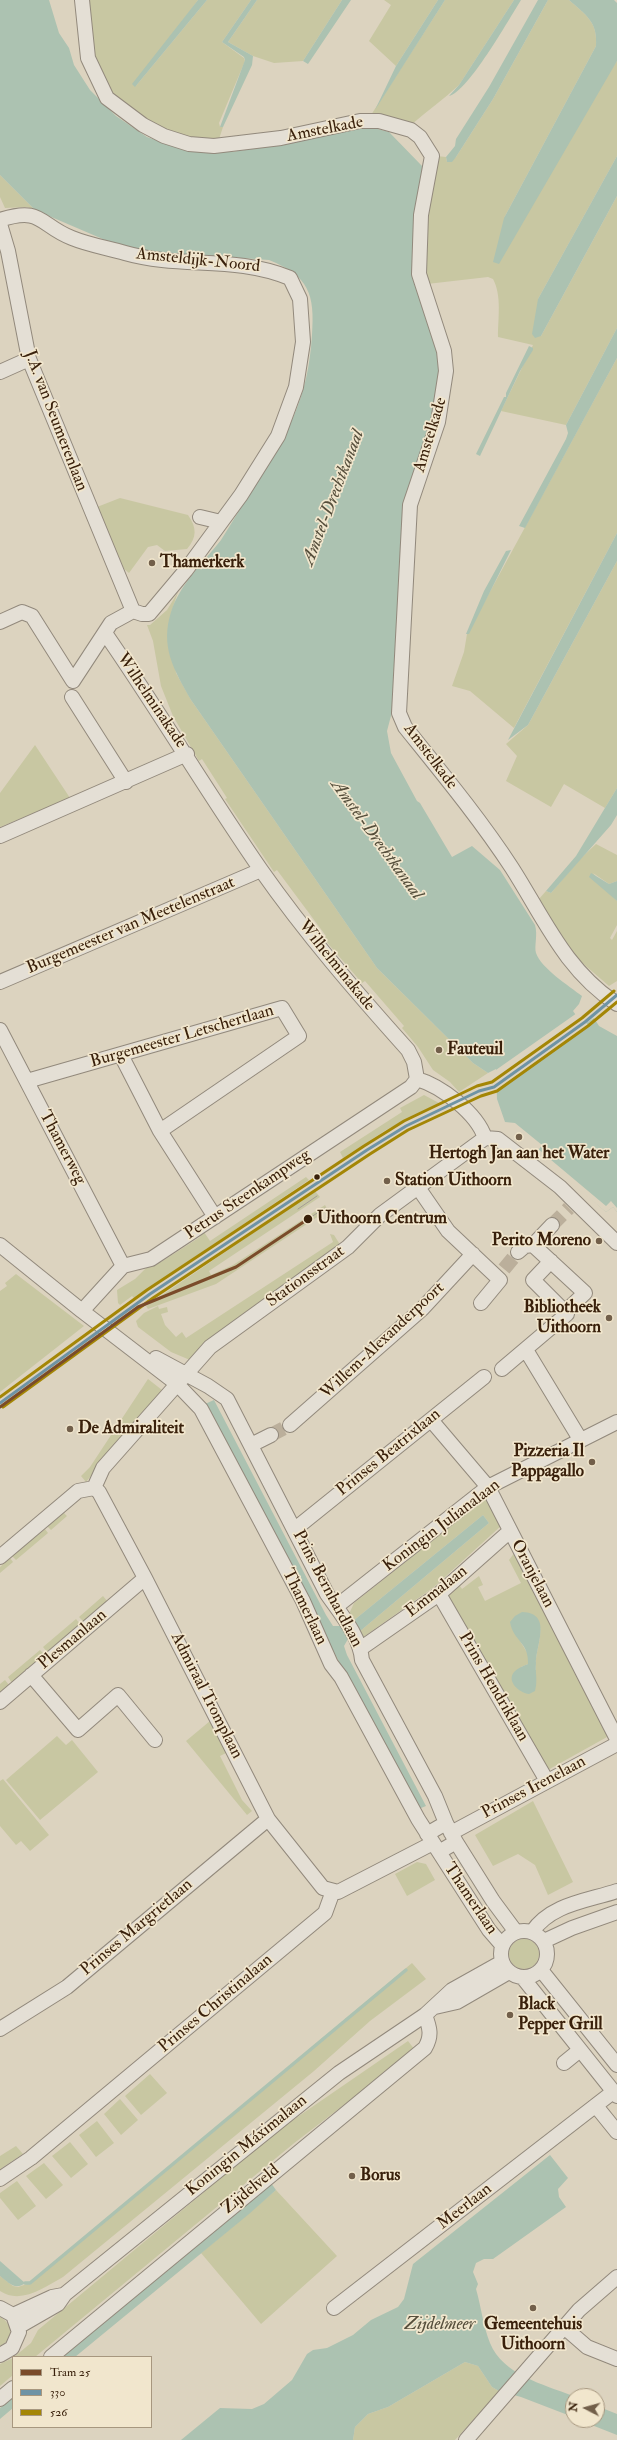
<!DOCTYPE html>
<meta charset="utf-8">
<style>
body{margin:0}
#map{position:relative;width:617px;height:2440px;overflow:hidden;background:#dcd3bf;font-family:"IM FELL Double Pica",serif}
canvas{display:block}
.legend{position:absolute;left:12px;top:2356px;width:140px;height:72px;box-sizing:border-box;background:#f1e6cd;border:1px solid #a7977f;margin:0;padding:5px 7px;list-style:none;font-size:12px;color:#39200b}
.legend li{display:flex;align-items:center;gap:8px;height:20px}
.legend b{width:20px;border:1px solid #a7977f}
.north{position:absolute;left:565px;top:2388px;width:40px;height:40px;box-sizing:border-box;background:#f1e6cd;border:1px solid #a7977f;border-radius:50%;rotate:276deg;font-size:11px;font-weight:700;line-height:16px;text-align:center;color:#39200b}
.north::after{content:'';display:block;margin:auto;width:14px;height:18px;background:#725f4a;clip-path:polygon(50% 0,100% 100%,50% 72%,0 100%)}
</style>
<div id="map">
<canvas width="617" height="2440"></canvas>
<ul class="legend">
<li><b style="height:5px;background:#7a4b2a"></b>Tram 25</li>
<li><b style="height:5px;background:#6e93a5"></b>330</li>
<li><b style="height:5px;background:#a48605"></b>526</li>
</ul>
<div class="north">N</div>
</div>
<script>
const ctx = document.querySelector('canvas').getContext('2d');
ctx.lineJoin = 'round';
function fill(path, color) { ctx.fillStyle = color; ctx.fill(path, 'evenodd'); }
function strokePath(path, color, width, dash) { ctx.strokeStyle = color; ctx.lineWidth = width; ctx.lineCap = dash ? 'butt' : 'round'; ctx.setLineDash(dash || []); ctx.stroke(path); }
function drawText(font, color, halo, rows, align = 'center') {
  ctx.font = font + ' "IM FELL Double Pica",serif'; ctx.lineWidth = 3.5; ctx.setLineDash([]); ctx.textBaseline = 'middle'; ctx.strokeStyle = halo; ctx.fillStyle = color; for (const [text, x, y, turn = 0] of rows) {
    ctx.save(); ctx.translate(x, y); ctx.rotate((+turn || 0) * Math.PI / 180); ctx.textAlign = isNaN(turn) ? turn : align; if (halo) ctx.strokeText(text, 0, 0); ctx.fillText(text, 0, 0); ctx.restore();
  }
}
fill(new Path2D(`
 M87,0H198L135,87L207,0H251L222,42L244,58L245,61L219,123L220,127H223L218,142L176,137L115,100L93,56Z
 M257,0H342L303,61L274,63L253,56L228,42Z
 M384,0H438L396,66L369,41L391,5Z
 M445,0H514L459,85C444,99 427,111 411,125L371,115Z
 M548,0H569C586,15 598,22 596,46L504,218L617,61V156L538,299L541,336L617,196V328L566,425L501,411L533,345L498,337C498,318 502,296 493,279L488,277L427,284C416,248 430,192 436,156L446,157L447,162L456,157L493,99Z
 M0,175L35,210L27,207L5,208L0,197Z
 M617,358V533L514,728L470,691L452,686L464,652L467,634Z
 M120,498L188,515C197,528 197,537 187,549L165,551L157,545L148,547L129,573L124,569L97,507Z
 M617,561V788L605,808L564,784L551,807L506,781L517,756L506,744L528,725Z
 M178,592L171,613L176,673L191,700L377,968L473,1063L488,1073L459,1092L450,1082L433,1070L418,1047L402,1028L404,1026L365,981L362,983L324,939L326,936L277,870L274,872L225,799L227,798L202,759L199,761L173,716L161,686L153,641L147,625H150L167,610Z
 M35,745L70,798L0,827V793Z
 M596,844L617,855V881L609,884L593,873L617,901V925L610,938L612,940L617,931V981L609,986L572,954L539,899L546,891L551,893L579,860Z
 M424,1095L439,1103L386,1130L343,1158L340,1152L402,1112L400,1108Z
 M306,1177L309,1180L134,1298L132,1296L120,1305L118,1303L117,1290L135,1279L150,1264L161,1262L200,1237L202,1229L210,1241Z
 M315,1191L320,1197L209,1271L211,1275L233,1265L325,1205L328,1210L216,1284L148,1309L146,1306Z
 M330,1234L334,1235L339,1243L338,1247L190,1360L171,1352L138,1327L136,1321L144,1313L158,1306L159,1309L167,1307L168,1312L161,1314L165,1325L176,1337L182,1332L186,1338L333,1242Z
 M16,1274L84,1326L0,1392V1291L7,1286L5,1283Z
 M148,1379L162,1390L86,1482L81,1476L90,1467Z
 M487,1497L502,1525L434,1587L362,1638L359,1632L489,1523L483,1515L353,1621L349,1614L354,1603Z
 M64,1513L67,1516L51,1530L47,1526Z
 M45,1529L48,1533L16,1560L12,1556Z
 M515,1552L607,1734V1737L546,1771L445,1594L458,1583L462,1589L479,1576L483,1585L478,1587L485,1601L521,1583L509,1560ZM540,1626C542,1641 534,1654 536,1670L521,1667L528,1664V1654L520,1641Z
 M10,1558L13,1562L0,1573V1567Z
 M103,1596L108,1602L84,1622L79,1617Z
 M76,1619L81,1625L48,1653L43,1647Z
 M40,1650L45,1655L12,1683L8,1677Z
 M5,1680L9,1685L0,1693V1684Z
 M210,1721L226,1753L220,1756L242,1800L252,1811L247,1815L186,1741Z
 M57,1736L66,1745L72,1740L98,1772L40,1820L6,1780Z
 M3,1779L49,1835L30,1851L21,1841L16,1845L0,1826V1781Z
 M533,1801L573,1882L548,1895L535,1865L518,1854L493,1866L475,1835Z
 M417,1862L426,1864L435,1880L407,1896L395,1874Z
 M509 1954a15 15 0 1 1 30 0a15 15 0 1 1-30 0Z
 M412,1963L426,1979L370,2021L314,2071L63,2277C45,2287 21,2305 0,2291V2276L13,2286L18,2287L30,2283Z
 M408,2041L415,2050L293,2144L35,2357H14L31,2343L38,2330L280,2129Z
 M150,2074L167,2093L141,2115L125,2096Z
 M120,2099L138,2120L121,2135L104,2114Z
 M97,2121L114,2143L96,2157L79,2135Z
 M70,2142L88,2164L71,2178L52,2156Z
 M16,2146L23,2154L0,2169V2156Z
 M44,2163L63,2185L46,2199L26,2176Z
 M17,2181L36,2206L18,2220L0,2198V2193Z
 M276,2190L337,2256L261,2324L201,2253Z
 M0,2317C13,2323 14,2340 0,2346Z
 M13,2358V2375L0,2386V2364Z
 M465,2362L478,2366L492,2387L499,2391L455,2440H353L355,2427L368,2414L388,2407Z`), '#c8c7a2');
fill(new Path2D(`
 M0,0H49L59,33L69,48L74,65L90,90L116,116L147,137L191,152H231L272,146L370,127L389,132L423,167L418,291L440,363L435,416L412,480L394,664L392,712L387,731L391,753L417,801L420,803L452,857L472,846L500,870L535,925C538,935 534,946 536,953C541,968 569,986 582,996L579,1004L573,1011L583,1025L594,1018L599,1026L617,1036V1212L613,1207L606,1212L537,1152L542,1145L515,1123L505,1122L497,1099L496,1069L488,1073L473,1063L377,968L191,700C174,670 160,647 171,612C180,584 203,563 221,540C232,523 242,505 253,488C287,435 308,400 312,335C315,294 309,276 269,260L156,252L132,248L105,240L35,210L0,175Z
 M198,0H207L135,87L132,84Z
 M251,0H257L228,42L253,56L252,65L223,127H220L245,60L244,57L222,42Z
 M342,0H351L308,64L303,61Z
 M438,0H445L375,110L396,66Z
 M514,0H521C509,19 468,92 449,96L459,85Z
 M538,0H548L493,99L456,157L452,162H447L446,157L455,146L456,139L489,87Z
 M569,0H614L617,3V61L499,264L493,262L504,218L596,46C598,22 586,15 569,0Z
 M617,156V196L541,336L535,338L532,334L538,299Z
 M617,328V358L525,528L519,526L566,439L568,433L566,425Z
 M529,346L533,348V350L520,371L480,456L476,454L504,397H506V393Z
 M617,533V561L528,725L508,740Z
 M511,550L469,634H466L484,591L506,551Z
 M617,788V815L611,825L551,893L546,891L576,856Z
 M591,873L609,884L617,881V901L589,877Z
 M214,1400L326,1615L333,1626H341L348,1639L344,1646L347,1655L426,1806L416,1810L205,1404Z
 M483,1515L489,1523L359,1632L353,1621Z
 M522,1612C553,1613 536,1645 536,1663C535,1673 538,1680 535,1691L529,1694C520,1693 506,1682 514,1672C518,1668 523,1666 528,1664C529,1642 513,1641 510,1622L515,1616Z
 M550,2155L568,2178L558,2189L559,2197L566,2207L493,2259H484L476,2263L473,2272L478,2284L476,2289C481,2306 483,2326 490,2343C503,2375 543,2384 573,2396V2417L521,2397L499,2391L492,2387L478,2366L465,2362L388,2407L368,2414L355,2427L353,2440H181L220,2408L252,2409L264,2404L292,2380L307,2354L313,2350L327,2348L353,2335L371,2320L398,2307L404,2299L413,2264Z
 M271,2183L276,2190L249,2214L75,2357H62Z
 M0,2261L25,2283C15,2291 8,2282 0,2276Z
 M13,2397V2408L0,2419V2408Z
 M597,2406L617,2414V2435L579,2420H597Z`), '#acc2b1');
fill(new Path2D(`
 M577,1013L588,1025L495,1091L493,1072Z
 M538,1149L606,1206L611,1201L617,1208V1212L613,1207L606,1212L535,1153Z`), '#dcd3bf');
strokePath(new Path2D(`
 M25,2283H30L406,1970`), '#acc2b1', 3.5);
strokePath(new Path2D(`
 M552,1225L569,1208
 M504,1269L518,1252
 M271,1435L290,1425`), '#bbaf9b', 14, [14, 7]);
const minor = new Path2D(`
 M82,0L88,58L107,98L143,125L164,136L189,144L214,146L281,138L360,121H379L411,130L420,137L432,156L421,215L419,274L444,351L446,371L438,422L410,505L399,713L405,727C442,773 480,819 512,868C544,918 565,970 617,1004
 M0,220C42,206 39,225 72,238C89,245 108,248 125,253C181,269 234,255 290,278L300,299L303,342L296,387L278,436L241,495L186,570L149,614H142L133,611
 M0,224L8,251L29,359L133,611
 M0,372L29,359
 M200,517L221,522
 M0,622L22,612L32,616L73,681L111,623L133,611
 M105,633C159,711 207,792 261,870C306,934 356,992 408,1050L414,1062L417,1079
 M72,697L126,782
 M0,836L187,754
 M0,982L261,870
 M0,1030L123,1266
 M121,1055L160,1131L215,1217
 M417,1079C441,1086 477,1113 485,1138
 M27,1081L282,1008L299,1036L160,1131
 M417,1186L448,1231L500,1280L481,1303
 M0,1245L82,1311L177,1384L201,1409L303,1601L331,1664L341,1677L418,1819L439,1852L456,1842L446,1823L427,1834
 M518,1252L525,1246L533,1245L552,1225
 M551,1261L533,1280L565,1312
 M82,1311L123,1266L151,1259L411,1087L417,1079
 M526,1350L580,1439
 M156,1358L208,1386L227,1399L327,1594C340,1613 360,1636 362,1660L435,1796L446,1823
 M502,1369L567,1314L565,1312L585,1293L533,1245
 M431,1420L488,1487L617,1739
 M290,1425L422,1309L473,1254
 M251,1445L271,1435
 M94,1488L103,1468L210,1347L348,1247L380,1215L485,1138L498,1139L560,1187L617,1243
 M94,1488L99,1492L145,1578L268,1819L323,1888L338,1892L433,1843
 M295,1529L484,1377
 M0,1557L78,1491L94,1488
 M439,1594L547,1781
 M337,1606L488,1487L617,1422
 M360,1649L439,1594L510,1531
 M31,1675L78,1730L118,1695L155,1740
 M0,1702L145,1578
 M451,1833L617,1744
 M456,1842L493,1901L516,1932
 M439,1852L489,1930L502,1945
 M501 1954a23 23 0 1 1 46 0a23 23 0 1 1-46 0Z
 M532,1932C551,1904 587,1901 617,1891
 M544,1941L572,1928L617,1912
 M541,1970L617,2065
 M523,1978L617,2096
 M435,2007L457,2002L509,1972
 M0,2029L67,1987L268,1819
 M564,2063L580,2050
 M596,2106L617,2132
 M0,2179L31,2158L325,1913L333,1891
 M0,2308L13,2315L19,2332L12,2348L0,2355
 M334,2308L613,2092
 M13,2315L52,2297L63,2295
 M18,2327L58,2304L65,2294L339,2073L425,2015L452,1990L502,1962
 M564,2327L587,2347L617,2359
 M51,2357L425,2048C432,2036 430,2028 425,2015
 M0,2399L13,2388
 M466,2440L579,2310L617,2277`);
strokePath(minor, '#92897c', 16);
strokePath(minor, '#e4dfd5', 14);
strokePath(new Path2D(`
 M298,1209L317,1196
 M308,1219L325,1208`), '#a49d94', 1);
strokePath(new Path2D(`
 M0,1403L150,1294L367,1150L406,1126L479,1091L494,1087L585,1022L617,995`), '#6e93a5', 3);
strokePath(new Path2D(`
 M3,1407L153,1298L370,1154L408,1130L481,1096L497,1091L588,1026L617,1002`), '#a48605', 3);
strokePath(new Path2D(`
 M0,1397L147,1290L364,1146L404,1121L477,1086L492,1082L582,1018L614,991`), '#a48605', 3);
strokePath(new Path2D(`
 M0,1407L138,1307L236,1267L308,1219`), '#7a4b2a', 3);
for (const [x, y, r, color] of [
 [152,563,4,"#725f4a"],
 [439,1050,4,"#725f4a"],
 [519,1137,4,"#725f4a"],
 [317,1177,3.5,"#39200b"],
 [387,1181,4,"#725f4a"],
 [308,1219,5,"#39200b"],
 [599,1241,4,"#725f4a"],
 [609,1318,4,"#725f4a"],
 [70,1429,4,"#725f4a"],
 [592,1462,4,"#725f4a"],
 [510,2015,4,"#725f4a"],
 [352,2176,4,"#725f4a"],
 [533,2308,4,"#725f4a"]
]) { const dot = new Path2D(); dot.arc(x, y, r, 0, 2 * Math.PI); ctx.fillStyle = color; ctx.fill(dot); strokePath(dot, '#f1e6cd', 1.5); }
drawText('17px', '#39200b', '#f1e6cd', [
 ["Amstelkade",325,130,-11],
 ["Amsteldijk-Noord",198,261,6],
 ["J.A. van Seumerenlaan",55,421,69],
 ["Amstelkade",431,435,-73],
 ["Wilhelminakade",151,701,56],
 ["Amstelkade",430,757,53],
 ["Burgemeester van Meetelenstraat",131,926,-23],
 ["Wilhelminakade",336,966,51],
 ["Burgemeester Letschertlaan",182,1037,-16],
 ["Thamerweg",62,1148,62],
 ["Petrus Steenkampweg",248,1195,-34],
 ["Stationsstraat",306,1277,-36],
 ["Willem-Alexanderpoort",383,1341,-43],
 ["Prinses Beatrixlaan",389,1453,-39],
 ["Koningin Julianalaan",442,1526,-37],
 ["Oranjelaan",532,1574,62],
 ["Prins Bernhardlaan",327,1589,62],
 ["Emmalaan",437,1592,-38],
 ["Thamerlaan",304,1607,64],
 ["Plesmanlaan",73,1640,-40],
 ["Prins Hendriklaan",493,1687,60],
 ["Admiraal Tromplaan",206,1696,63],
 ["Prinses Irenelaan",534,1788,-28],
 ["Thamerlaan",470,1899,56],
 ["Prinses Margrietlaan",137,1928,-40],
 ["Prinses Christinalaan",216,2004,-40],
 ["Koningin Máximalaan",247,2146,-39],
 ["Zijdelveld",251,2190,-39],
 ["Meerlaan",465,2207,-38]
]);
drawText('bold 17px', '#39200b', '#f1e6cd', [
 ["Thamerkerk",160,563],
 ["Fauteuil",447,1050],
 ["Hertogh Jan aan het Water",519,1154,"center"],
 ["Station Uithoorn",395,1181],
 ["Perito Moreno",591,1241,"right"],
 ["Bibliotheek",601,1308,"right"],
 ["Uithoorn",601,1328,"right"],
 ["De Admiraliteit",78,1429],
 ["Pizzeria Il",584,1452,"right"],
 ["Pappagallo",584,1472,"right"],
 ["Black",518,2005],
 ["Pepper Grill",518,2025],
 ["Borus",360,2176],
 ["Gemeentehuis",533,2325,"center"],
 ["Uithoorn",533,2345,"center"]
], 'left');
drawText('bold 17px', '#39200b', '#f1e6cd', [
 ["Uithoorn Centrum",317,1219]
], 'left');
drawText('italic 18px', '#554e3b', '#f1e6cd', [
 ["Amstel-Drechtkanaal",334,498,-69],
 ["Amstel-Drechtkanaal",376,840,54],
 ["Zijdelmeer",440,2325]
]);
</script>
